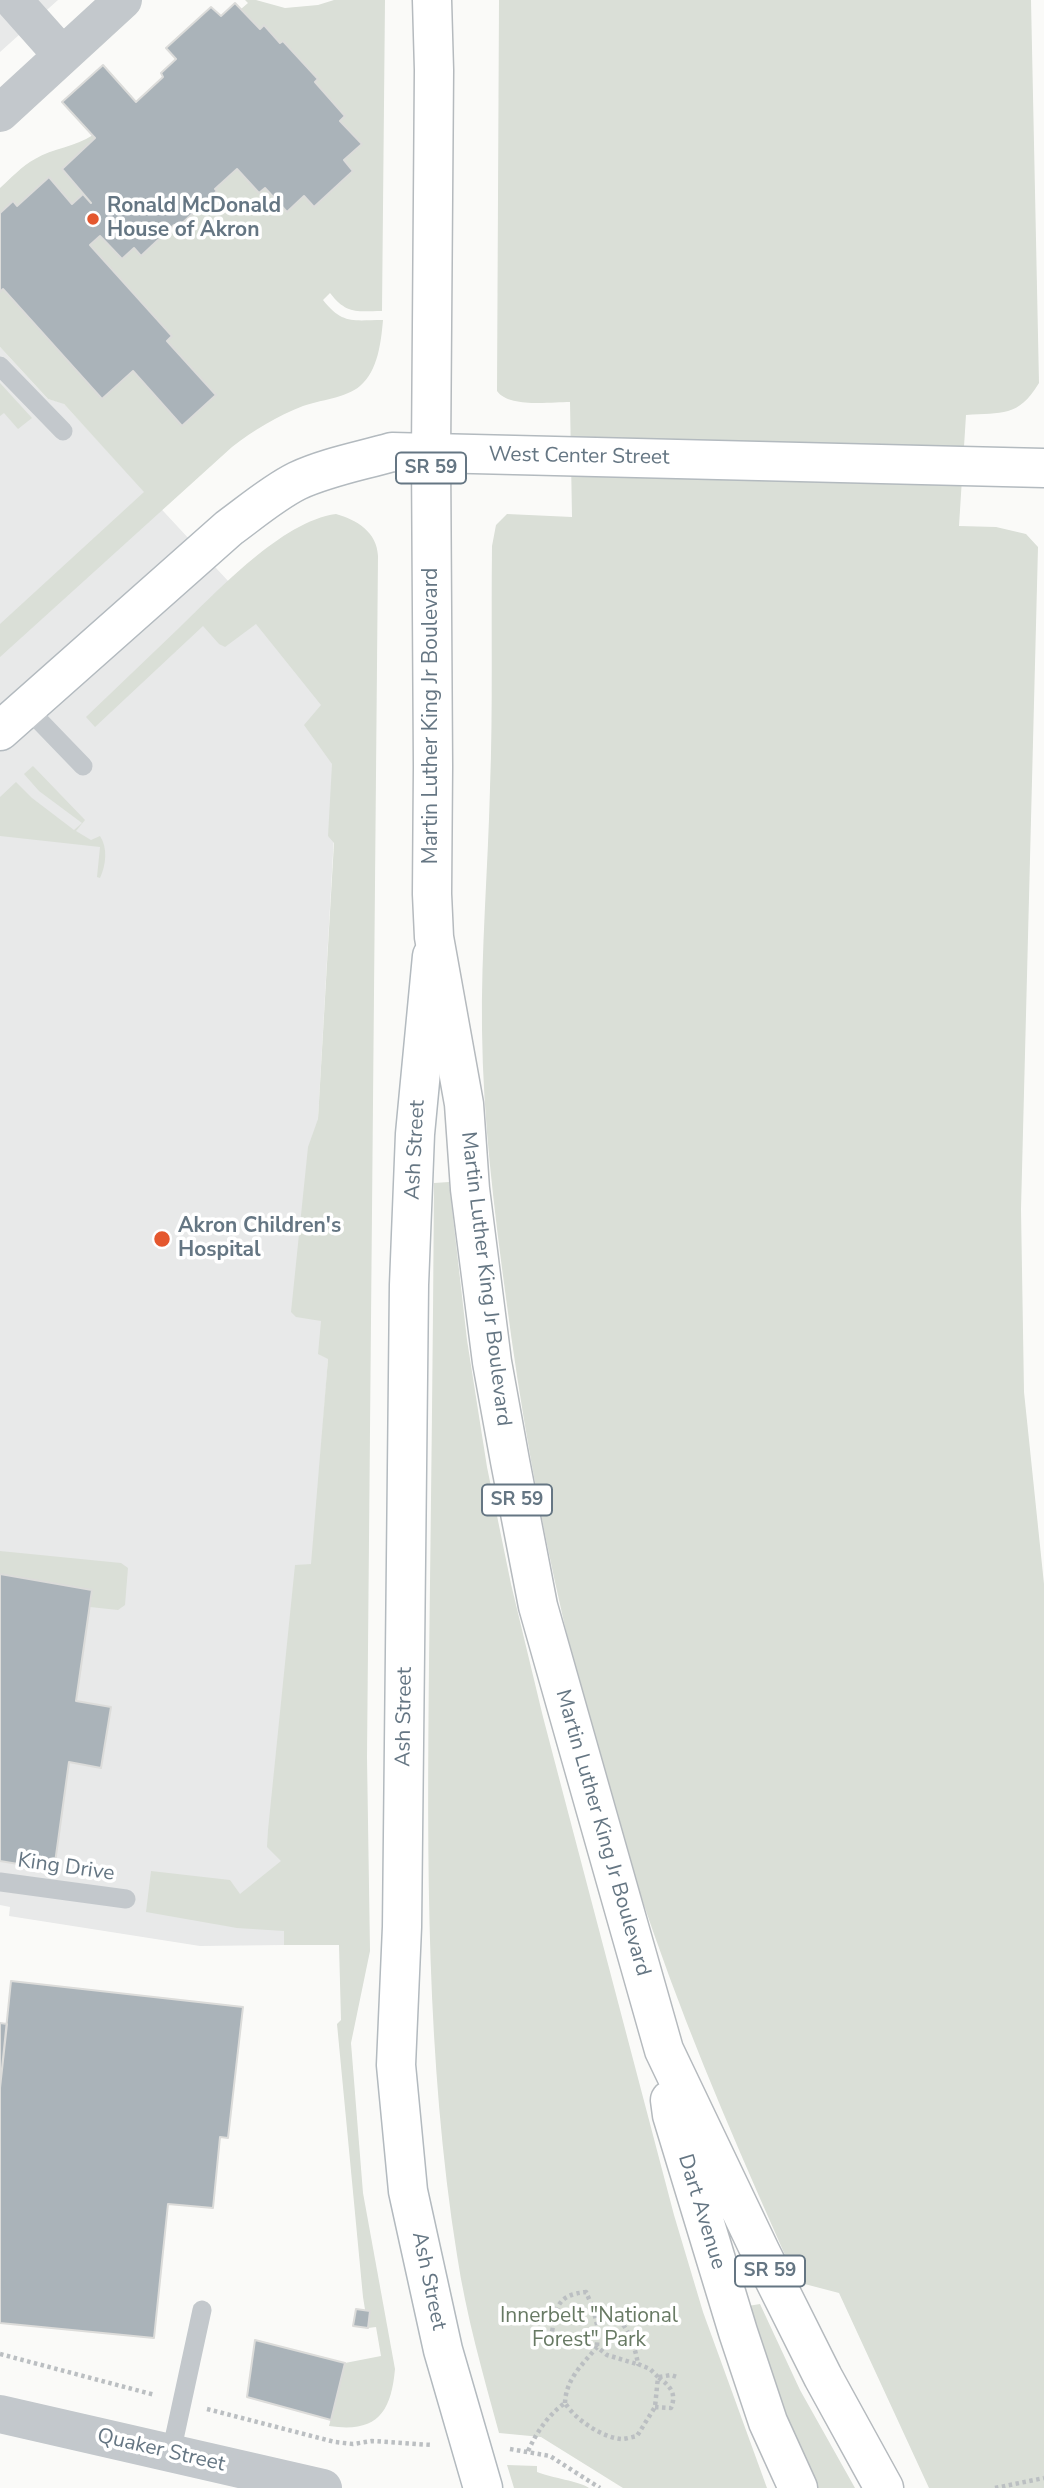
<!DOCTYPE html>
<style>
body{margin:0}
canvas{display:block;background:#fafaf8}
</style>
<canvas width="1044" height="2488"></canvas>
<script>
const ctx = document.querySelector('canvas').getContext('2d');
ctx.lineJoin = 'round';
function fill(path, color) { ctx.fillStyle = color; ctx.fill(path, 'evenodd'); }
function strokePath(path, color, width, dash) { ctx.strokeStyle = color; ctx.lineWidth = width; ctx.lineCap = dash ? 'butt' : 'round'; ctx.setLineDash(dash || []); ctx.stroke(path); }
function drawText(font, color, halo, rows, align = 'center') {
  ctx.font = font + ' "Nunito Sans",sans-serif'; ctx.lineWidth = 7; ctx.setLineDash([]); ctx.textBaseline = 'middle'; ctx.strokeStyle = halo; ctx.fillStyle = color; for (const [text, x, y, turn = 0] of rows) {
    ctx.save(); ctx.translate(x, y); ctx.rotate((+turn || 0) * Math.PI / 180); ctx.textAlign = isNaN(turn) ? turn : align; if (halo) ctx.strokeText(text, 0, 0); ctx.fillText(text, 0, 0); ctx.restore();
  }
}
fill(new Path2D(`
 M0,0H58L0,52Z
 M0,347L48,399L63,403L229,582L263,574L342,694L318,1119L328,1359L284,1945L200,1946L9,1916L10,1907L0,1905Z`), '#e8e9e9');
fill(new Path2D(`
 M245,0H256L285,8L318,5L334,0H385L382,311C357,311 347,315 330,293L323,300C343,325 353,320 383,320C381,342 378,371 360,386C346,398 320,400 303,406C277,416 254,430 232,447L0,657V624L144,492L64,404L48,399L0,347V292L3,289L101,398L133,371L182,426L216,395L167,341L90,245L100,236L122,259L134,248L141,255L174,225L177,228L216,192L215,189L237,169L259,193L265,188L286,212L304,196L314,207L344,160L361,144L340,121L345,116L315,82L318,79L283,41L280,43L264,25L260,29L241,9L248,3Z
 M499,0H1031L1039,383C1018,418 1002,412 966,415L959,526L996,527L1026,534L1038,547L1021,1209L1024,1392L1044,1584V2488H929L839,2293L797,2282C746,2167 695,2052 654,1934C582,1729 534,1513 506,1298C494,1209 483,1119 482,1030C481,950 488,869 490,788C493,708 491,627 492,546L496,525L507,514L572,517L570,402C550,402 509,408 497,391Z
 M93,135L95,138L91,203L83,195L72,204L49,177L17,206L12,202L0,213V188C11,178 22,166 35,159C53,148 75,147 93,135Z
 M0,383L32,418L18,429L4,413L0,416Z
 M336,514C357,520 377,532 378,556L367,1757L370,1951L351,2043L363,2193L395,2369C391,2414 376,2433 329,2426L345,2363L381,2356L376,2327L368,2328L363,2297L337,2024L341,2020L339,1945H284V1931L237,1928L146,1912L151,1871L230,1880L240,1894L281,1861L267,1847L268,1830L295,1565L311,1564L328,1359L318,1354L321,1321L296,1317L291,1312L308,1147L318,1119L334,843L328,836L332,764L304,725L321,705L256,624L225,647L219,644L203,626L95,727L86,717C117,687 148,658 179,628C218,591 282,521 336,514Z
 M33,766L85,820L76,831L91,840L100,836C108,848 106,865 100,878L97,877L100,847L0,836V797L16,782L32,798L74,830L82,823L39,791L24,774Z
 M449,1182L467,1340L487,1467L511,1584L543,1717L674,2215L703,2312L767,2488H623L541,2437L499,2433C483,2374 466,2315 457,2255C426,2059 427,1861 429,1663C431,1503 433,1343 434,1183Z
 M0,1551L121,1563L128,1568L125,1605L118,1610L90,1607L92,1590L0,1574Z
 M760,2304L800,2390L855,2488H816L783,2416L742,2307Z
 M507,2465L537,2466V2472C551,2478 580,2481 589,2488H514Z`), '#dadfd7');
const building = new Path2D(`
 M235,3L260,29L264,25L280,43L283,41L318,79L315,82L345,116L340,121L362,144L344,160L353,171L314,207L304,196L287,212L265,188L259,193L237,169L215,189L217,191L177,228L174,225L141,256L134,248L122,259L100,236L90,245L172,336L167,341L216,395L182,426L133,371L102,399L3,289L0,292V213L13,201L17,206L49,177L72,204L83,194L91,203L62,169L95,138L62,102L103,65L136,102L163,77L161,73L176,59L166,48L211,7L221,16Z
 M0,1574L92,1590L76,1701L111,1707L101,1768L69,1762L54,1870L0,1861Z
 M11,1981L243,2007L228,2138L220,2137L213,2208L168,2204L154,2338L0,2323V2088Z
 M0,2023L7,2024L0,2088Z
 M356,2309L370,2311L368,2328L353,2326Z
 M255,2340L345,2363L331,2420L247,2397Z`);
fill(building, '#aab3b9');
strokePath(building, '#dcdcda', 2);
const secondary = new Path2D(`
 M0,731L229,528C251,512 273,493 297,481C327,467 361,461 392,452L1044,468
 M432,956L415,1134L409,1285L402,1927L396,2065L408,2191L443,2350L483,2488`);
const primary = new Path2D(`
 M432,0L434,70L431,454L433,767L432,894L434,937L464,1104L470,1189L492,1362L510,1461L538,1606L664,2050L760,2251L823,2377L884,2488
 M670,2100L672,2115L738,2332L768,2422L798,2488`);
strokePath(secondary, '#b3babf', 41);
strokePath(primary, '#b5babe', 41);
strokePath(new Path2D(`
 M593,2308L598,2329L597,2347
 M0,2354L155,2395
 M659,2377L671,2375L677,2377
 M565,2403C566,2379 582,2365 597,2347L607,2355L637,2364
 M655,2407L671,2408C677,2393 670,2386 658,2377
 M207,2409L335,2442L353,2444L372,2441L432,2445
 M510,2449L550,2456L600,2488
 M528,2451C537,2432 547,2416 565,2403C575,2419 601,2437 621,2439C626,2439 632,2437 637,2436L655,2407L658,2377L650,2369L638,2364C634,2340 622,2309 593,2308L586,2292C557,2295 556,2307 552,2332
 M995,2488L1044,2478`), '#bbbfc2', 4.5, [3.5, 3.5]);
strokePath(new Path2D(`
 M0,366L63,431
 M27,708L83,766
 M0,1882L126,1899
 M171,2453L202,2310`), '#c3c8cc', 19);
strokePath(new Path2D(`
 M13,0L62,55
 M0,113L123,0
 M0,2414L323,2488`), '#c3c8cc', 38);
strokePath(secondary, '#fff', 38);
strokePath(primary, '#fff', 38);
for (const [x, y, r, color] of [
 [93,219,7,"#e4572e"],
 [162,1239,9,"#e4572e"]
]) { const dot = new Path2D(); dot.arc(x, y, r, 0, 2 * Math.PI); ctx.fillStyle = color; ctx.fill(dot); strokePath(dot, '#fff', 2.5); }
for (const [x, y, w] of [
 [431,468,70],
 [517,1500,70],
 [770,2271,70]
]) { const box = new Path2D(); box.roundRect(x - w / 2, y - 15.5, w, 31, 5); ctx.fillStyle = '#fff'; ctx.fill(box); strokePath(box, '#657683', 2); }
drawText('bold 19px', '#657683', null, [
 ["SR 59",431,468],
 ["SR 59",517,1500],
 ["SR 59",770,2271]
]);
drawText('bold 21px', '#657683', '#fff', [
 ["Ronald McDonald",107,207],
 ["House of Akron",107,231],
 ["Akron Children's",178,1227],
 ["Hospital",178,1251]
], 'left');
drawText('21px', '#657683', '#fff', [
 ["West Center Street",579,457,1],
 ["Martin Luther King Jr Boulevard",432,716,-90],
 ["Ash Street",416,1150,-87],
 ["Martin Luther King Jr Boulevard",485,1279,83],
 ["Ash Street",405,1717,-89],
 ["Martin Luther King Jr Boulevard",602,1833,74],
 ["King Drive",66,1868,8],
 ["Dart Avenue",701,2212,73],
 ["Ash Street",428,2281,78],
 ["Quaker Street",161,2451,13]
]);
drawText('21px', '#687a64', '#fff', [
 ["Innerbelt \"National",589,2317],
 ["Forest\" Park",589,2341]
]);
</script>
